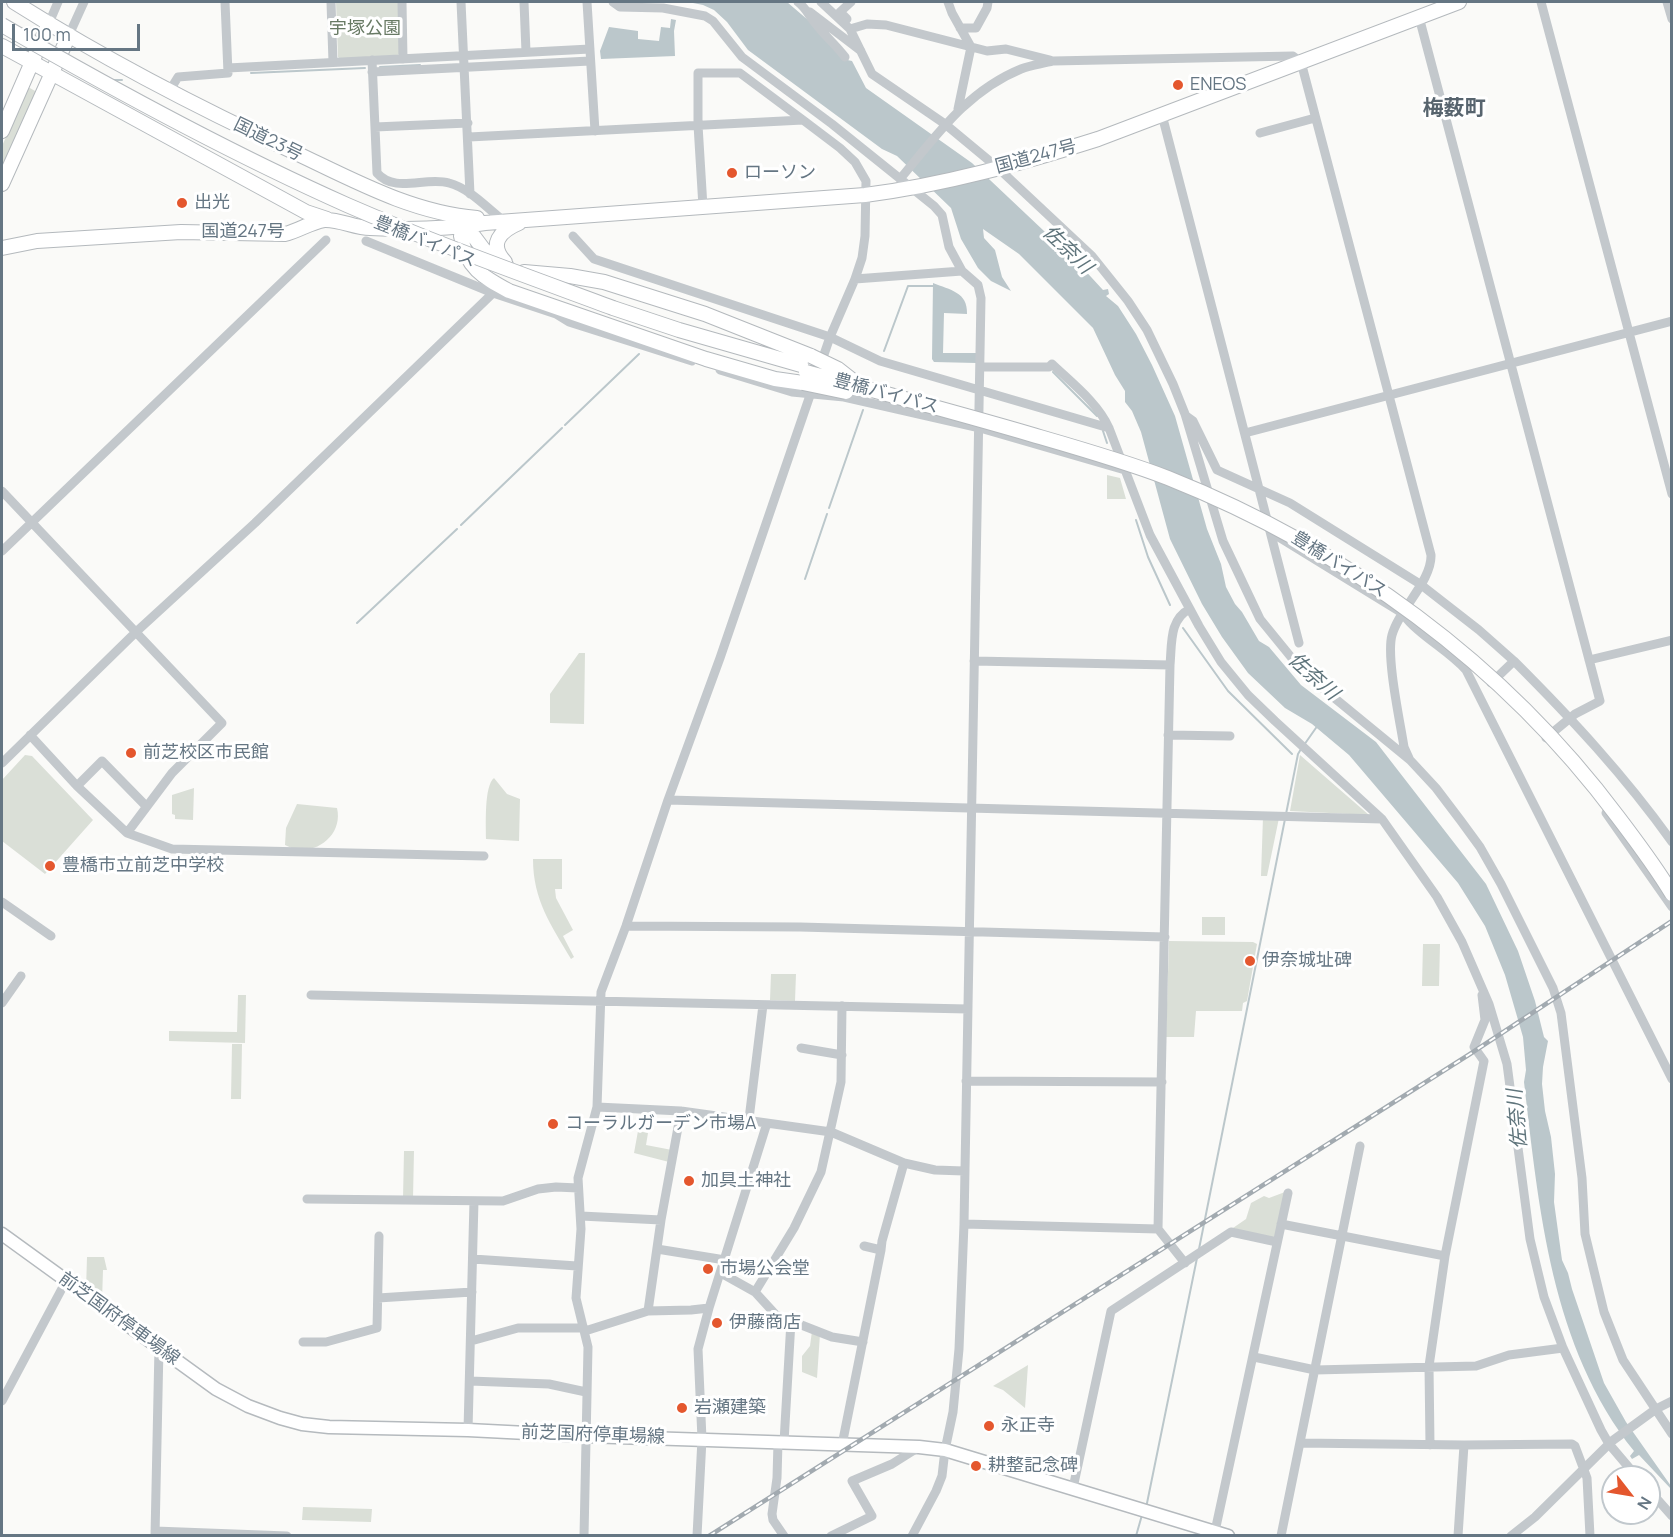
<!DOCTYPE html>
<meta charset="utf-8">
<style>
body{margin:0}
#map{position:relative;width:1673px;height:1537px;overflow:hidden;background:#fafaf8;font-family:Manrope,sans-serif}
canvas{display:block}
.frame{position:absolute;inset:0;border:3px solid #657683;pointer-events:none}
.north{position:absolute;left:1601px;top:1465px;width:60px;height:60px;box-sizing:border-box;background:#fff;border:2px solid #c1c8cd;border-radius:50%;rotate:121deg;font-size:16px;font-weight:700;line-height:24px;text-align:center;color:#657683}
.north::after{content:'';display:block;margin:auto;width:21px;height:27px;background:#e4572e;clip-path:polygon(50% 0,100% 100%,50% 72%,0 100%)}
.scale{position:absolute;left:12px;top:24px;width:128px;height:27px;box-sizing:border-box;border:3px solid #657683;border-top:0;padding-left:8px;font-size:18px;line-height:21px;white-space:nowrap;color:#657683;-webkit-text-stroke:4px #fff;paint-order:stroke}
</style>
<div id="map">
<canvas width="1673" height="1537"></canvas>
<div class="frame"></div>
<div class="north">N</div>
<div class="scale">100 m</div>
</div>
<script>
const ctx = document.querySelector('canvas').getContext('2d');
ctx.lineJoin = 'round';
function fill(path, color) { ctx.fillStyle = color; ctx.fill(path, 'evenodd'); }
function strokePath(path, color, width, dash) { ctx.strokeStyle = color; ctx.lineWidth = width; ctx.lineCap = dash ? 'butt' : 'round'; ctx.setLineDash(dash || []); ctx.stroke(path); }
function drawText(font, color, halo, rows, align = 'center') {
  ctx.font = font + ' Manrope,"Noto Sans JP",sans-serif'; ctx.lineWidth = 6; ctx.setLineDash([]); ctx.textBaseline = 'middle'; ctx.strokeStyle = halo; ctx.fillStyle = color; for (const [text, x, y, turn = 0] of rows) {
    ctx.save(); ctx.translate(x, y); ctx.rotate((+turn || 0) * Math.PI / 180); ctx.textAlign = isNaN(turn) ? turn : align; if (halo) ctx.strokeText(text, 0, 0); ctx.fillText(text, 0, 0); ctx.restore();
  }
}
fill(new Path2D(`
 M336,2H399V54L397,56L340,59L338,57Z
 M28,87L37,92L2,171V146Z
 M1107,475L1120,478L1126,499H1107Z
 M579,653H585L584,724L550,723V694Z
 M25,755L32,756L93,820L45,874L2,841V780Z
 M1300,755L1369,815L1290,811Z
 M494,778L507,794L520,799L519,841L486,839C486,825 484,786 494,778Z
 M194,788L193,820L175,819V815L172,814V795Z
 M297,804L337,808C344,837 311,860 285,845L286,828Z
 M1263,817L1279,818L1267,876H1261Z
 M533,859H562V889H555L556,898L573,930L563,936L574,957L571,959C551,925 533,900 533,859Z
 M1202,917H1225V935H1202Z
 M1169,941L1253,942L1257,944L1247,1001L1243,1003L1242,1011H1196L1194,1037H1166Z
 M1423,944H1440L1439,986H1422Z
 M771,974H796L795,1001L770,1000Z
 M238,995H246L245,1043L169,1041V1031L237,1032Z
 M232,1044H242L241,1099H231Z
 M638,1131L648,1133L646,1145L672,1150L669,1162L634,1153Z
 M404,1151H414L413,1198H403Z
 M1285,1192L1276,1236L1271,1238L1233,1228L1246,1219L1251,1203L1264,1196L1269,1198Z
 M87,1257H104L107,1270H103L102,1301L86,1290Z
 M812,1331L820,1334L817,1378L802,1372V1356L810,1346Z
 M1028,1365L1025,1408L1003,1390L993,1386Z
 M303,1507L372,1509L371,1522L302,1520Z`), '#dadfd7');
fill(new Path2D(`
 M688,2H787L808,20L843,59L852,61L866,88L972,163L1080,265L1103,290L1108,289L1109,294L1106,296L1118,306L1136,334L1152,365L1175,416L1207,529L1221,564L1226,587L1235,604L1242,612L1259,641L1269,647L1301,685L1376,742L1486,884L1518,951L1535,1001L1544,1037L1548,1041L1543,1067L1542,1084L1545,1111L1551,1137L1555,1174L1554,1202L1562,1260L1568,1273L1572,1289L1604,1383L1626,1422L1671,1486V1489L1639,1455L1632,1459L1630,1456L1634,1451C1551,1347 1539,1209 1524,1082L1526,1070L1523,1037L1505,975L1485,926L1458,883L1349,755L1312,724L1285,708L1248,673L1222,637L1202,604L1170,539L1141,432L1132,411L1125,402V391L1115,375L1093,328L1019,254L983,229L984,238L995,250L1002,277L1011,291L991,281L978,268L961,239L951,208L897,156L882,149L748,50L727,22L714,10L703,5Z
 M671,19L676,20L674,31L675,56L601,59L600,51L609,27L638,31V39L659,41L661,27L670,28Z
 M933,283C950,290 968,292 967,314L944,313L943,353H976V363L934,362L932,359Z`), '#bbc7cb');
strokePath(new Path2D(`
 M380,67L420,65
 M251,73L365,68
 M111,80H122
 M884,351L908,286H934
 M1053,372L1097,416
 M565,425L639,354
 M1103,431L1107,443
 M829,508L863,410
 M1136,520L1148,557L1170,605
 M461,525L562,428
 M805,579L827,514
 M357,623L457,529
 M1183,628L1228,691L1292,754
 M1304,745L1318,725
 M1286,814L1298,754L1301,749
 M1199,1249L1285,819
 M1146,1508L1197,1258
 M1136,1536L1142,1515`), '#bbc7cb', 2);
const major = new Path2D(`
 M2,1234L216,1389L248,1406L280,1418L302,1424L329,1427L468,1430L586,1436L919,1447L945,1450L1228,1536`);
const highway = new Path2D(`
 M14,2C104,59 201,109 298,154C355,181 413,213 477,218
 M2,46L306,212L327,219
 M2,131L49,23
 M2,184L69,35
 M469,221L461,236C466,268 483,277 509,291L706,359L775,379L803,383
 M459,222L466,226L484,250L506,265
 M2,248L37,241L181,232L285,234C298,231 311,222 324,220C339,219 355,228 370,228C407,230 448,229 485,223L865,195C944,185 1022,163 1098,139L1459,2
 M505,262C488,244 500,231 519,223
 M524,272L570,276L604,282L705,314L811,356
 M613,308L679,330L808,367`);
strokePath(major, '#b5babe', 15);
strokePath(highway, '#b4b9bd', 16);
strokePath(new Path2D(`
 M331,2L333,62
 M402,2L403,59
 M461,2L470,194
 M524,2L526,52
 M587,2L595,131
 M613,2L620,7L663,8L705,16L713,21L742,57L832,124L934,206L942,215L949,247L962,271L978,285L981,298L964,1224L959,1349L953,1412L945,1450L942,1476L936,1491L912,1536
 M798,2C806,8 809,16 816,24C825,36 836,45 845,57
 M821,2L850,29L872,74L945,124L998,168L1092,256L1128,301L1147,330L1173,384L1185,414L1223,541L1260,619L1291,657L1321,687L1410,760L1436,788L1461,821L1480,847L1501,884L1553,988L1561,1013L1582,1178L1585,1234L1604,1312L1623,1360L1672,1434
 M948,2L952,13L971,47L958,109
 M1541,2L1672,494
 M1667,2L1672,19
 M810,12L861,51
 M1419,17L1600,701L1575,714L1546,738
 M847,19L840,12L851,2
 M49,23L58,2
 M960,28H976L987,8L988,2
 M850,29L867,24L886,25L987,51L1006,49L1050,60
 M69,35L84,2
 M372,60L377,173C395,194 426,176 449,183C468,188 484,205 499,217
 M228,68L590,49
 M372,72L590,61
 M170,90L178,77L228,73L225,2
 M1162,115L1299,643
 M375,127L468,123
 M1260,133L1315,118
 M469,137L803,120L840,148L855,162L866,181L865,236L862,258L855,279L830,337L880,361L1109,428
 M900,179C936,136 967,91 1021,69C1031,65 1042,64 1053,61L1293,56L1301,62L1431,555C1432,581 1399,609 1392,635C1386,657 1400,721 1404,747L1409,758
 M703,207L698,125V73H740L803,120
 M573,236L594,259L830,337L720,658L668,800L626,926L601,992L597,1107L578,1178L581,1229L576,1298L588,1347L584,1536
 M366,241L493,293L556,314L569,322L692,361
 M855,279L962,271
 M980,367H1049L1052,364C1072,383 1098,403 1109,428L1150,535L1199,626L1221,662L1248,695L1275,721L1382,819L1437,897L1462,942L1489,1004L1507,1064L1530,1239L1544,1297L1563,1348L1601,1430L1609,1444L1637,1477
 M720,370L792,392L844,397L980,428L1125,470
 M1186,416L1193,421L1217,470L1290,503L1420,584L1479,630L1514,661
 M1245,433L1672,321
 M2,491L222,723L172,773L127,833
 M1272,533L1402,613C1419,636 1447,649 1466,670L1672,1079
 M2,551L326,240
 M1589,660L1672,640
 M974,661L1170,665
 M1491,683L1514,661C1571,718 1625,776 1672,842
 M30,735L77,786L127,833L172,849L484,856
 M1168,735L1230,736
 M2,763L136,632L255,523L493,293
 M77,786L102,761L146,806
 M668,800L1382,819
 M1606,813L1672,907
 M2,902L51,936
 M626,926L800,927L1165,937
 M311,995L968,1009
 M2,1003L21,976
 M801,1048L842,1055
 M966,1081L1162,1082
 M597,1107L681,1111L831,1132L904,1163L935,1170L964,1171
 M749,1119L763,1005
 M307,1199L503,1201L538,1189L556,1187L578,1188
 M581,1216L661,1220
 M964,1224L1158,1229
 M1281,1224L1445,1256
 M864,1246L881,1250
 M657,1249L725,1260
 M473,1259L577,1266
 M1185,1263L1158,1229L1170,665C1172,644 1169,619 1190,609
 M721,1273L755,1292L776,1315L832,1337L863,1342
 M755,1292L794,1228L821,1172L841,1082L842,1006
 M378,1298L472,1292
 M648,1311L661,1220L681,1111
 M585,1331L648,1311L691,1310L709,1308
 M471,1341L518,1328H584
 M303,1342H326L377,1328L379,1236
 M1254,1357L1315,1370L1476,1366L1509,1355L1563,1348
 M470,1381L549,1384L586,1392
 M2,1401L66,1281
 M468,1430L474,1201
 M778,1442L777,1478L772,1514L773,1520L784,1536
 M784,1442L791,1321
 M1300,1443L1464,1445L1572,1444L1575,1446L1587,1478L1590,1536
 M842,1445L881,1250L882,1241L904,1163
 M1430,1445L1429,1366L1445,1256L1484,1061L1474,1047L1485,1020L1482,995
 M1073,1488L1111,1311L1231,1232L1277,1242
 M1649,1490L1672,1516
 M155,1531L287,1536
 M155,1536L159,1347
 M697,1536L702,1439L698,1349L709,1308L767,1123
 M831,1536L872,1516L852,1481L892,1464L919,1447
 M1214,1536L1288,1193
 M1281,1536L1360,1146
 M1458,1536L1464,1445
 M1511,1536L1535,1517L1612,1441L1656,1409L1672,1401`), '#c3c8cc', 9);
strokePath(major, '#fff', 12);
strokePath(highway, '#fff', 14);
const rail = new Path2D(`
 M709,1536L1470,1054L1672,921`);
strokePath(rail, '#a2aab0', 4.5);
strokePath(rail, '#fff', 2, [7]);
const highwayBridge = new Path2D(`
 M2,25C114,90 228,152 347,205C434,243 524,275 613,308
 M811,356L838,369L852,380
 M806,372C882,393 958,413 1033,435C1078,448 1124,461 1168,478C1346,549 1503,663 1618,817C1637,842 1656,867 1672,894
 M803,383L846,392`);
strokePath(highwayBridge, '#b4b9bd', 16, []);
strokePath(highwayBridge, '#fff', 14);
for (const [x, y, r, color] of [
 [1178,85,6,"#e4572e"],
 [732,173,6,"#e4572e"],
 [182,203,6,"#e4572e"],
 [131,753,6,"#e4572e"],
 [50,866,6,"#e4572e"],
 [1250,961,6,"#e4572e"],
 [553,1124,6,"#e4572e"],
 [689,1181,6,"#e4572e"],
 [708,1269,6,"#e4572e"],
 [717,1323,6,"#e4572e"],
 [682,1408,6,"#e4572e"],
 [989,1426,6,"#e4572e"],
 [976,1466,6,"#e4572e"]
]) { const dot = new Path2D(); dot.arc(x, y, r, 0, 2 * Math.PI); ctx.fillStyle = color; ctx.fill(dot); strokePath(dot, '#fff', 2); }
drawText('18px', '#687a64', '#fff', [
 ["宇塚公園",365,29]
]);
drawText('18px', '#657683', '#fff', [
 ["ENEOS",1190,85],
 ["ローソン",744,173],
 ["出光",194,203],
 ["前芝校区市民館",143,753],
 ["豊橋市立前芝中学校",62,866],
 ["伊奈城址碑",1262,961],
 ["コーラルガーデン市場A",565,1124],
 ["加具土神社",701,1181],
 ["市場公会堂",720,1269],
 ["伊藤商店",729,1323],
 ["岩瀬建築",694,1408],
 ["永正寺",1001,1426],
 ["耕整記念碑",988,1466]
], 'left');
drawText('18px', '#657683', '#fff', [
 ["国道23号",268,140,26],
 ["国道247号",1036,157,-15],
 ["国道247号",243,232],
 ["豊橋バイパス",425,242,22],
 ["豊橋バイパス",886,394,15],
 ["豊橋バイパス",1339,565,32],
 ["前芝国府停車場線",119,1319,36],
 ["前芝国府停車場線",593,1435,2]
]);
drawText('italic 20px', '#60757c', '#fff', [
 ["佐奈川",1067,250,44],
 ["佐奈川",1313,677,42],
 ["佐奈川",1518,1119,-95]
]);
drawText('bold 21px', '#57646e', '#fff', [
 ["梅薮町",1454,109]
]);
</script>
